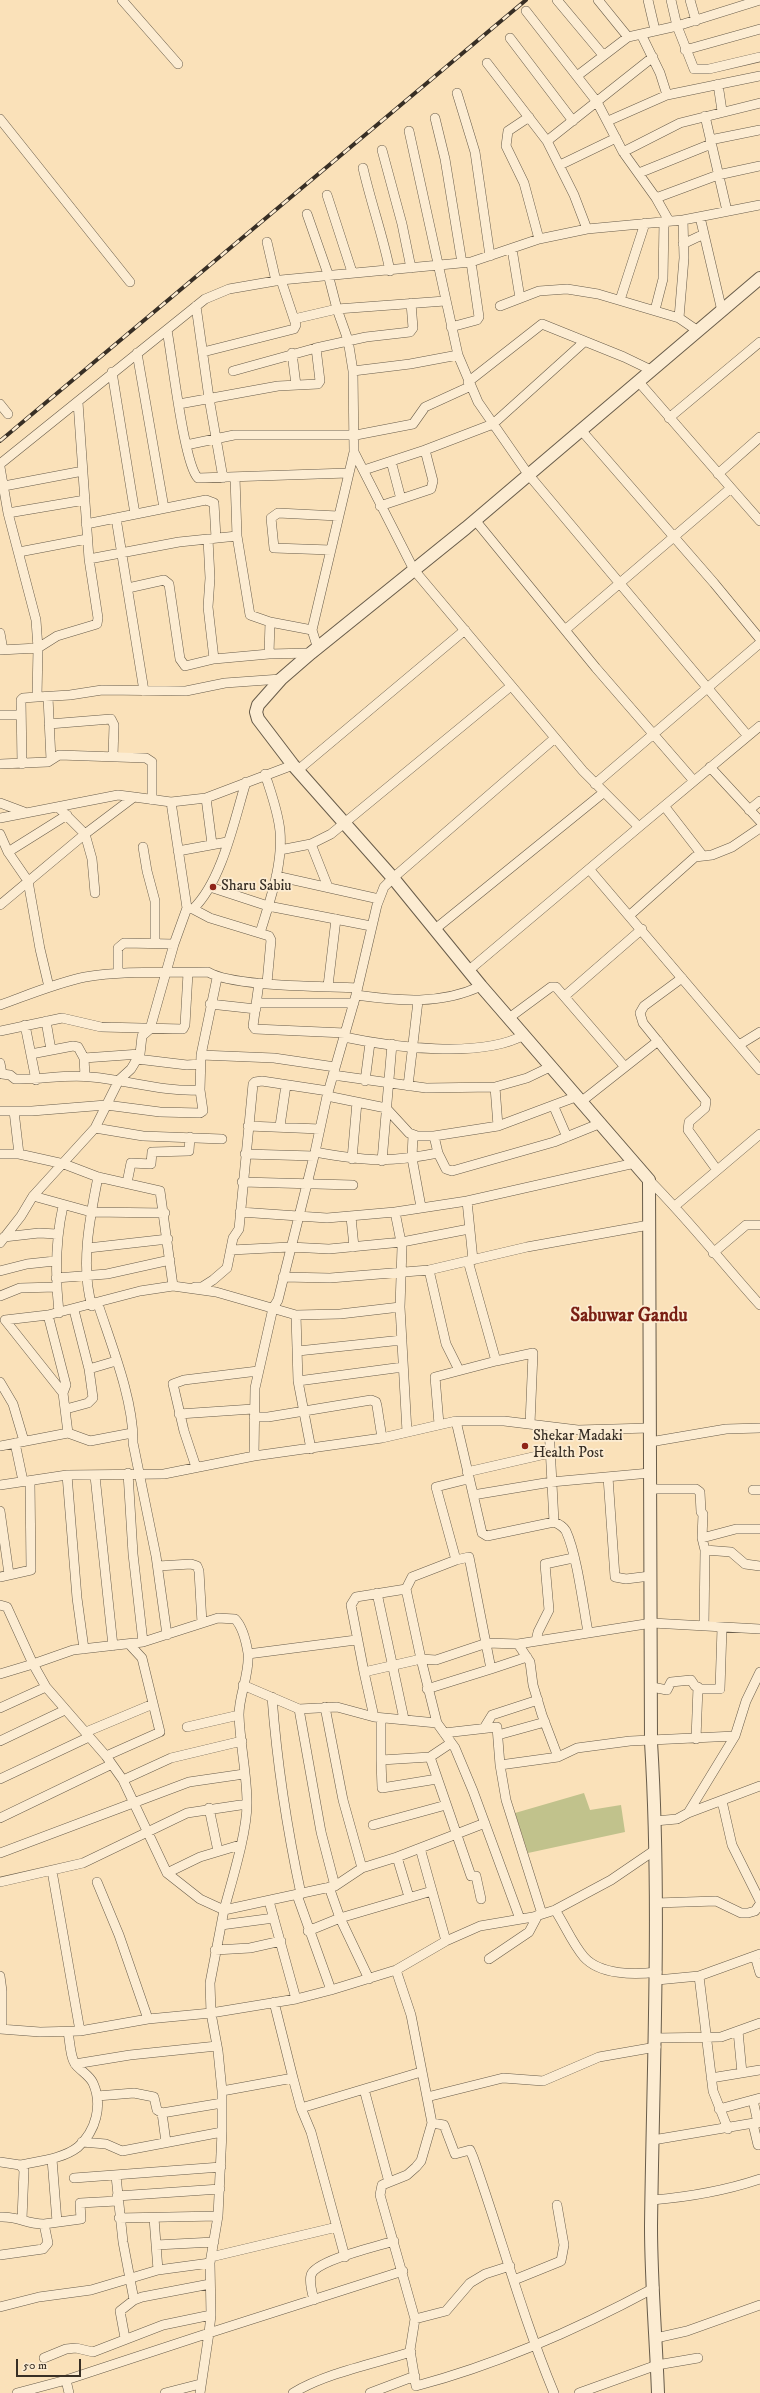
<!DOCTYPE html>
<style>
body{margin:0}
#map{position:relative;width:760px;height:2393px;overflow:hidden;background:#fae1b9;font-family:"IM FELL DW Pica",serif}
canvas{display:block}
.scale{position:absolute;left:16px;top:2359px;width:65px;height:18px;box-sizing:border-box;border:2px solid #382f25;border-top:0;padding-left:5px;font-size:12px;line-height:14px;white-space:nowrap;color:#382f25;-webkit-text-stroke:3px #fcecd2;paint-order:stroke}
</style>
<div id="map">
<canvas width="760" height="2393"></canvas>
<div class="scale">50 m</div>
</div>
<script>
const ctx = document.querySelector('canvas').getContext('2d');
ctx.lineJoin = 'round';
function fill(path, color) { ctx.fillStyle = color; ctx.fill(path, 'evenodd'); }
function strokePath(path, color, width, dash) { ctx.strokeStyle = color; ctx.lineWidth = width; ctx.lineCap = dash ? 'butt' : 'round'; ctx.setLineDash(dash || []); ctx.stroke(path); }
function drawText(font, color, halo, rows, align = 'center') {
  ctx.font = font + ' "IM FELL DW Pica",serif'; ctx.lineWidth = 3.5; ctx.setLineDash([]); ctx.textBaseline = 'middle'; ctx.strokeStyle = halo; ctx.fillStyle = color; for (const [text, x, y, turn = 0] of rows) {
    ctx.save(); ctx.translate(x, y); ctx.rotate((+turn || 0) * Math.PI / 180); ctx.textAlign = isNaN(turn) ? turn : align; if (halo) ctx.strokeText(text, 0, 0); ctx.fillText(text, 0, 0); ctx.restore();
  }
}
fill(new Path2D(`
 M584,1793L590,1810L621,1805L625,1832L528,1853L515,1813Z`), '#c1c28c');
const minor = new Path2D(`
 M122,0L178,64
 M557,0L603,55
 M648,0L655,30
 M671,0L677,26L694,69H709L760,57
 M690,0L696,21
 M526,11L597,102L623,152L656,198L669,221
 M641,34L660,73L667,95
 M628,37L677,26L760,0
 M510,38L573,121
 M685,50L760,29
 M487,63L547,141L574,195L587,229
 M577,76L628,37L598,0
 M718,84L722,111
 M457,93L475,152L490,256
 M705,116L727,211
 M529,117L508,131L506,146L524,183L539,239
 M435,118L445,159L462,263
 M0,119L130,282
 M608,121L667,95L760,76
 M409,131L458,355L478,402L528,474L747,735
 M710,140L760,130
 M547,141L653,57
 M382,150L402,224L411,268
 M623,152L680,123L760,103
 M560,165L616,138
 M363,168C371,203 383,236 390,271
 M639,173L711,144
 M327,195L352,272
 M656,198L718,175L760,166
 M700,217L722,311
 M267,242L276,281
 M683,244L704,234
 M512,249L520,298
 M620,300L645,223
 M196,306L209,398L223,478
 M500,306L539,291L567,289L598,294L679,318L698,331
 M655,310L663,279L664,221
 M679,318L684,258L683,220
 M294,319L337,309L328,274L307,214
 M451,327L477,320L479,317L471,262
 M167,330C172,356 184,465 198,478L348,473
 M203,352L294,329L296,325L281,280
 M137,353L164,508
 M292,353L296,385
 M458,355L410,364L353,371L354,452L414,570L583,771L639,827L468,971
 M233,371L316,348
 M353,371L348,340L337,309L445,301
 M112,372L135,514
 M468,382L542,324L624,357L651,370
 M78,402L89,559
 M0,404L8,414
 M179,404L278,386L318,384L320,381L316,348L366,337L410,332L413,328L411,303
 M669,418L760,342
 M581,430L714,583L760,639
 M186,445L234,435H356L413,424L425,407L471,386
 M391,461L401,499
 M0,464L205,299L229,289L281,280L471,262L539,239L587,229L683,220L760,205
 M0,467L8,513L36,620L38,648L37,697L70,695L102,690L186,691L225,683L281,679
 M364,470L425,450L493,424L584,342
 M718,474L760,437
 M235,477L237,536L250,615L270,622L312,630
 M4,486L83,471
 M731,488L760,521
 M380,506L431,489L433,481L425,450
 M8,513L85,500
 M116,518L144,691
 M475,520L596,668L694,781
 M86,524L206,500L214,503L216,538
 M208,539L210,578L208,607L214,659
 M331,550L274,548L271,518L278,513L338,516
 M19,552L87,539
 M128,588L164,580L169,584L180,659L185,666L214,659L269,654L311,653
 M565,630L731,488L638,381
 M0,633L3,650
 M318,649L312,630L354,452
 M0,650L38,648L57,636L97,624L98,618L89,559L179,542L237,536
 M269,654L270,622
 M48,697L51,760
 M0,715H21
 M49,724L111,719L114,725L113,756
 M0,764L48,762L59,755L146,758L152,762V800
 M22,764L21,700L23,698L37,697
 M710,767L760,821
 M298,770L465,630
 M595,784L760,643
 M206,798L212,844
 M171,802L187,908L193,909C222,881 234,821 246,782
 M0,803L24,812
 M665,807L703,856
 M59,808L85,834L92,859L95,893
 M749,810L760,801
 M0,818L118,795L134,797
 M639,827L760,726
 M0,834L8,852L28,881L40,949L49,987
 M311,844L328,887
 M143,847L147,871L155,901V943
 M280,850L311,844L331,834L511,686
 M178,851L227,842
 M8,852L67,815
 M589,869L760,1070
 M276,876L379,899
 M210,887L268,906L371,926
 M0,905L85,834L134,797L171,802L206,798L293,765
 M193,909L210,918L269,936L271,940L267,983
 M630,915L695,857L712,855L732,847L760,828
 M434,930L603,793
 M260,933C270,900 283,865 280,831C278,811 271,793 265,774
 M118,973V948L124,943L174,944
 M682,978L644,1006L640,1013L643,1023L706,1101L705,1108L689,1122L688,1130L717,1170
 M259,983L253,1026L255,1029L345,1033
 M328,986L336,919
 M356,995C399,1001 441,1005 481,986
 M566,995L642,929
 M256,1003H354
 M210,1004L256,1009
 M0,1005C28,995 56,983 85,977C125,970 167,973 208,972C233,987 324,986 357,988
 M509,1018L551,987H556L625,1067
 M46,1021L51,1050
 M25,1025L36,1080
 M0,1031L62,1018L101,1027L183,1029L185,1025L188,973
 M344,1037C391,1047 481,1059 524,1035
 M739,1045L760,1032
 M31,1054L73,1046L78,1047L84,1058L85,1076
 M201,1055L274,1058L335,1067
 M84,1058L140,1054
 M137,1059L187,1065L200,1064
 M0,1063L2,1074L10,1075L15,1079C40,1080 66,1074 91,1077C128,1080 162,1092 200,1090
 M333,1075L426,1088L495,1087L527,1078L552,1066
 M365,1081L370,1043
 M408,1086L418,1001
 M495,1087L498,1126
 M327,1096L386,1108L409,1133L417,1136H434L498,1126L578,1096
 M582,1101L658,1041
 M554,1107L567,1137
 M0,1111H32L106,1105L160,1112L200,1113L203,1111L200,1090L201,1055L217,978
 M14,1111L19,1154
 M248,1126L320,1129
 M280,1126L286,1085
 M95,1128L143,1136L222,1139
 M413,1135L412,1158L421,1207
 M434,1136L438,1153L446,1169L452,1171L554,1142L601,1123
 M315,1152C365,1161 388,1163 438,1153
 M0,1154H19L64,1164L98,1177L160,1191L173,1286
 M245,1154L314,1156
 M352,1159L357,1102
 M382,1161L392,1044
 M649,1180C688,1219 723,1264 760,1305
 M242,1182L353,1185
 M127,1183L131,1163L151,1164L152,1152L189,1151L190,1137
 M33,1196L91,1212L165,1213
 M467,1201L473,1260
 M675,1206L760,1134
 M240,1212L327,1218L395,1212L467,1201L635,1163
 M395,1212L402,1247L400,1307L407,1432
 M351,1217L354,1247
 M4,1237L39,1233L57,1234
 M0,1243L21,1216L33,1196L95,1128L119,1080L131,1069L140,1054L142,1036L150,1029L174,944L187,908
 M88,1248L168,1239
 M231,1250L290,1247L329,1249L402,1242L469,1229
 M713,1253L746,1225H760
 M429,1270L446,1344L459,1370
 M0,1271L27,1264L55,1261
 M283,1277L330,1278L429,1270L527,1247L649,1225
 M56,1278L107,1274L170,1260
 M195,1287H202L213,1280L227,1268L233,1238L239,1229L253,1084L255,1082L262,1081L328,1091
 M0,1296L20,1288L56,1287
 M98,1304C111,1344 134,1401 133,1443L156,1556L167,1635
 M92,1306C80,1266 90,1217 98,1177
 M59,1313C55,1276 55,1242 63,1206
 M48,1315L66,1385L63,1393
 M296,1315L298,1381L311,1449
 M5,1320L48,1315L140,1291L173,1286L216,1292L296,1315L340,1314L400,1307
 M5,1320L63,1393L68,1433
 M298,1351L402,1340
 M496,1361L533,1353L530,1424
 M89,1369L116,1361
 M298,1381L403,1367
 M0,1382L13,1404L24,1441
 M66,1409L88,1403L93,1398L89,1369L74,1310
 M179,1414L253,1409
 M254,1417H268L371,1400L376,1402L377,1406L382,1438
 M456,1421L482,1533L487,1536L554,1522C559,1524 563,1526 566,1531C577,1555 583,1605 588,1632
 M439,1424L435,1377L496,1361L468,1261
 M549,1427L554,1522
 M650,1442L726,1429L760,1428
 M15,1443L23,1481
 M0,1446L68,1433L90,1441L132,1433
 M254,1456L255,1388L273,1308L278,1300L315,1152L327,1096L356,995L377,905L384,887L393,878L555,738
 M196,1467L184,1431L173,1384L184,1380L258,1371
 M467,1472L550,1453
 M128,1473L133,1554L143,1642
 M67,1475L77,1598L84,1649
 M95,1476L113,1646
 M608,1477L615,1577L626,1579L650,1576
 M0,1485L67,1475L164,1474L254,1456L382,1438L456,1421H504L578,1430L649,1428
 M650,1489H696L700,1492L701,1512L703,1514L702,1538L705,1550L704,1626
 M753,1490H760
 M473,1495L551,1482L650,1473
 M0,1511L9,1574
 M702,1538L736,1529H760
 M705,1550L731,1552L745,1564L760,1566
 M158,1566L191,1564L197,1566L199,1571L202,1623
 M0,1577L31,1570L30,1481
 M377,1593L404,1719
 M0,1605L7,1607L33,1664L73,1650L143,1642L218,1618L235,1619C243,1627 246,1641 248,1653C250,1674 239,1694 239,1715C240,1745 247,1774 247,1803C247,1833 232,1880 224,1910L335,1886L362,1868L397,1857L485,1823
 M536,1641L538,1632L549,1610L545,1564L573,1558
 M518,1644L530,1662L533,1685L542,1715L558,1757
 M248,1654L356,1640
 M491,1669L527,1657
 M364,1672L351,1605L356,1597L406,1589
 M0,1674L33,1664L46,1687L106,1756L123,1780L167,1873L200,1899L224,1910L210,1983L211,2013L218,2051L222,2091V2132L218,2216L210,2263L211,2315L209,2333L66,2380L17,2393
 M243,1685L299,1709L337,1707L374,1717L437,1723
 M652,1687L667,1690L671,1682L691,1680L695,1686L698,1687L696,1739
 M427,1689L491,1669L469,1557L456,1560
 M698,1689H720L722,1628
 M272,1697C277,1763 287,1829 301,1894
 M325,1707L343,1800L362,1868
 M0,1708L46,1687
 M299,1709L321,1832L335,1886
 M374,1717L364,1672L421,1659L406,1589L412,1577L456,1560L436,1487L468,1479
 M381,1718V1760
 M187,1727L239,1715
 M484,1728L492,1715L538,1700
 M86,1732L153,1704
 M444,1733L497,1727L500,1765
 M498,1735L545,1722
 M0,1741L65,1710
 M451,1743L430,1757L471,1876H476L481,1899
 M106,1756L160,1732L142,1658L129,1644
 M430,1757L381,1760L382,1788L437,1779
 M0,1779L89,1737
 M123,1780L171,1758L242,1741
 M722,1801L732,1845L760,1901
 M209,1808L218,1851
 M688,1813L760,1786
 M0,1818L110,1765
 M655,1821L677,1819L688,1813L735,1736L746,1701L760,1672
 M373,1825L446,1805
 M420,1848L446,1941
 M0,1853L189,1782L244,1774
 M397,1857L409,1897
 M52,1871L80,2031
 M167,1873L200,1857L240,1845
 M0,1882L83,1863L187,1813L247,1804
 M97,1882L119,1935L148,2019
 M329,1887L340,1918L369,1979
 M297,1895L331,1990
 M269,1901L296,1999
 M656,1903L716,1901L741,1913H748L755,1911L760,1904
 M555,1910C565,1925 572,1943 584,1957C600,1975 635,1975 657,1972
 M542,1914L506,1800L500,1765L558,1757L577,1748L630,1741L735,1736
 M520,1919L473,1791L455,1748L437,1723L421,1659L436,1660L487,1643L518,1644L652,1623L760,1629
 M221,1925L274,1918
 M308,1931L340,1918L432,1891
 M215,1950L250,1948L281,1941
 M755,1956L760,1973
 M489,1959L529,1932L538,1915
 M396,1970L411,2015L432,2123L421,2161L416,2167L407,2175L382,2185L380,2195L415,2319L410,2350L416,2386C499,2364 578,2329 654,2288
 M0,1976L2,1991V2023L0,2028
 M699,1976L713,2091L728,2129
 M657,1980L699,1976L760,1954
 M0,2029L40,2032L80,2031L148,2019L211,2013L296,1999L331,1990L396,1970L446,1941L480,1926L533,1917L555,1910L611,1880L655,1850
 M738,2031L742,2073
 M656,2038L721,2037L760,2023
 M75,2064L130,2055L217,2046
 M293,2078L301,2108L311,2132L345,2257
 M711,2078L760,2070
 M364,2089L389,2182
 M222,2091L293,2078L274,2002
 M97,2096L134,2093L154,2097L157,2110L162,2113L166,2142
 M427,2097L503,2078L543,2081L599,2057L656,2047
 M753,2100L758,2123
 M301,2108L421,2072
 M719,2109L760,2098
 M162,2113L222,2103
 M432,2123L444,2125L455,2154L470,2150L473,2157C501,2236 522,2316 554,2393
 M753,2124L758,2145
 M653,2140L760,2122
 M82,2142L106,2144L122,2151L222,2132
 M52,2159L57,2222
 M0,2162L20,2165L24,2170L22,2219
 M20,2165C38,2161 63,2159 78,2147C96,2131 103,2105 93,2083C90,2076 81,2071 76,2065C70,2058 70,2041 68,2032
 M116,2176L123,2242L134,2300
 M74,2178L221,2167
 M117,2196L220,2189
 M652,2200C689,2197 724,2191 760,2179
 M0,2217C19,2216 25,2224 44,2224
 M119,2218L218,2216
 M154,2218L158,2270
 M156,2245L214,2242
 M0,2255L43,2249L48,2243L44,2224L81,2219L80,2203L117,2201
 M211,2257L337,2227
 M514,2280L561,2261L564,2245L557,2205
 M314,2300C312,2292 309,2283 311,2275C316,2260 379,2246 394,2241
 M0,2307L39,2297L91,2290L158,2270L210,2263
 M415,2319L446,2311L470,2283L485,2274L510,2266
 M125,2338L120,2311L134,2300L142,2297L210,2284
 M656,2338L687,2331L760,2305
 M44,2358L66,2349L76,2348L93,2352L163,2325L211,2315
 M66,2380L69,2393
 M165,2393L200,2384
 M200,2393L209,2333L403,2271
 M293,2393C326,2373 373,2364 411,2352
 M370,2393L415,2376
 M579,2393L657,2365L698,2358`);
const tertiary = new Path2D(`
 M658,2393C656,2338 651,2282 651,2226C653,2065 661,1904 651,1742L649,1180L481,986L393,878L293,765L258,719L256,712L258,705L281,679L311,653L466,528L760,278`);
strokePath(minor, '#685c4a', 10);
strokePath(tertiary, '#685c4a', 14);
strokePath(minor, '#fcecd2', 9);
strokePath(tertiary, '#fcecd2', 12);
const rail = new Path2D(`
 M0,441L526,0`);
strokePath(rail, '#382f25', 4);
strokePath(rail, '#fcecd2', 2.5, [8]);
for (const [x, y, r, color] of [
 [213,887,4,"#8f2418"],
 [525,1446,4,"#8f2418"]
]) { const dot = new Path2D(); dot.arc(x, y, r, 0, 2 * Math.PI); ctx.fillStyle = color; ctx.fill(dot); strokePath(dot, '#fcecd2', 1.5); }
drawText('15px', '#382f25', '#fcecd2', [
 ["Sharu Sabiu",221,887],
 ["Shekar Madaki",533,1437],
 ["Health Post",533,1454]
], 'left');
drawText('bold 19px', '#7a1f14', '#fcecd2', [
 ["Sabuwar Gandu",629,1317]
]);
</script>
